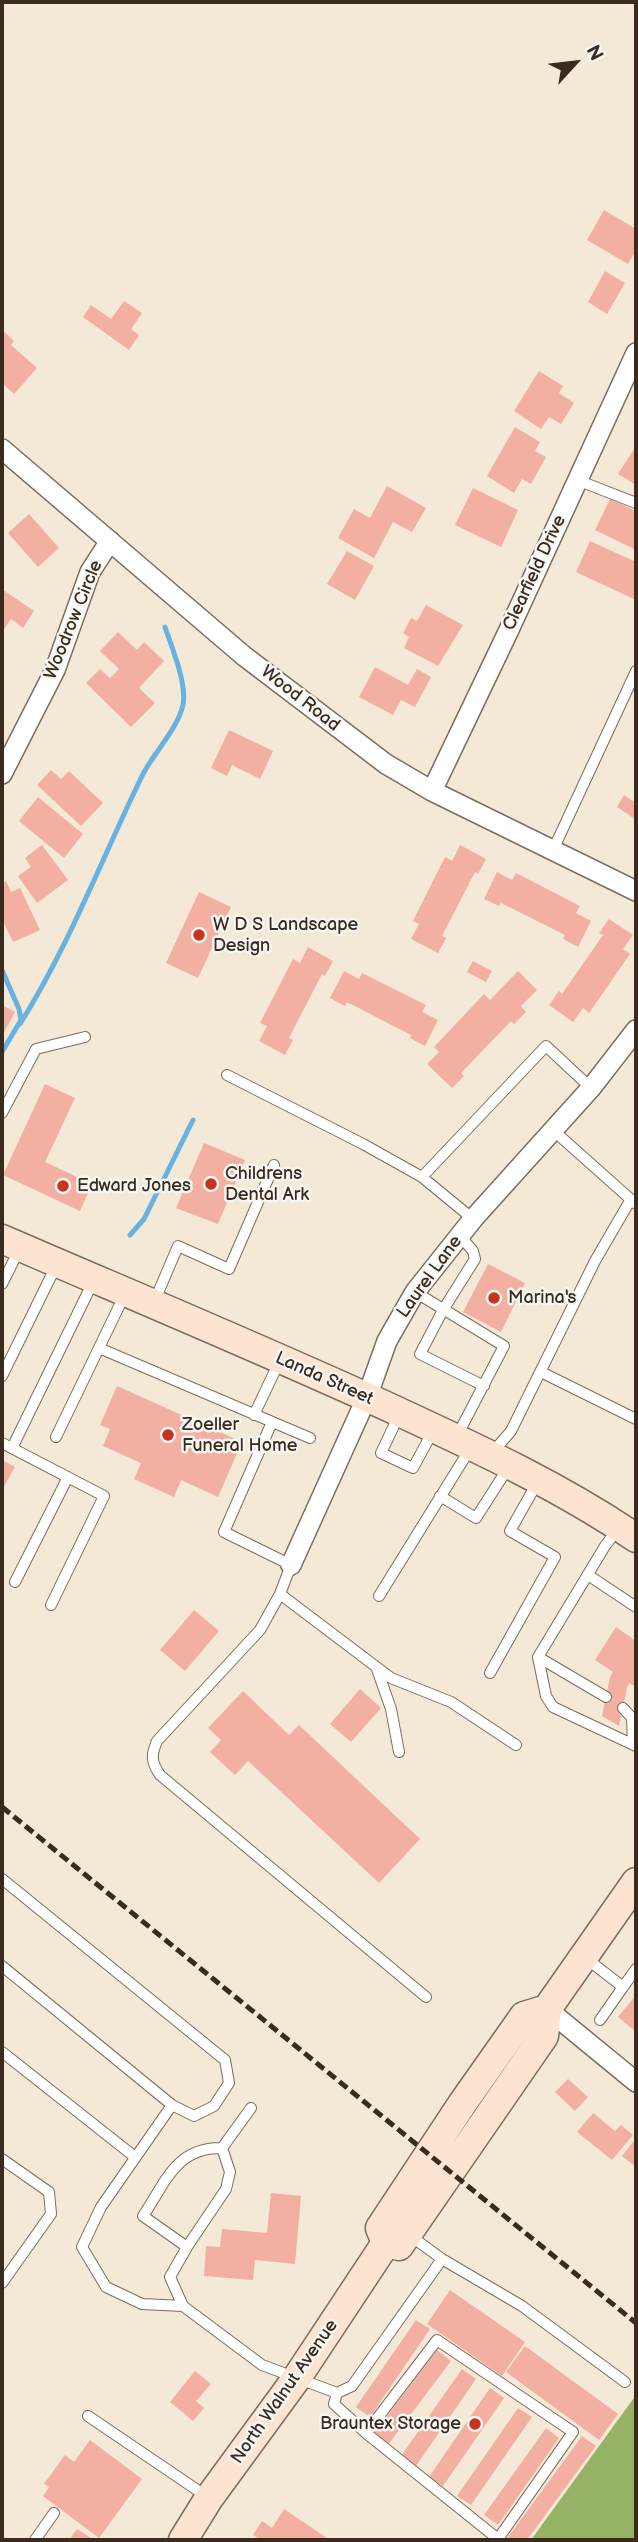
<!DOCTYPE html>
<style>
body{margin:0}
#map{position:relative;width:638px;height:2542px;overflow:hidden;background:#f3e9d6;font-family:"Balsamiq Sans",sans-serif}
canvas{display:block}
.frame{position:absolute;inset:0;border:4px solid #3b2a1e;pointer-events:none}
.north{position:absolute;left:540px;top:28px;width:70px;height:70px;-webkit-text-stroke:5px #f6f6f2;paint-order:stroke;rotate:63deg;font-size:19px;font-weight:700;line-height:28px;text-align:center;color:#3b2a1e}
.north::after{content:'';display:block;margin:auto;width:24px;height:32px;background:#3b2a1e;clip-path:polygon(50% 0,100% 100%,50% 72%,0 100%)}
</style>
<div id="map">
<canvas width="638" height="2542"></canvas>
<div class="frame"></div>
<div class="north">N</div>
</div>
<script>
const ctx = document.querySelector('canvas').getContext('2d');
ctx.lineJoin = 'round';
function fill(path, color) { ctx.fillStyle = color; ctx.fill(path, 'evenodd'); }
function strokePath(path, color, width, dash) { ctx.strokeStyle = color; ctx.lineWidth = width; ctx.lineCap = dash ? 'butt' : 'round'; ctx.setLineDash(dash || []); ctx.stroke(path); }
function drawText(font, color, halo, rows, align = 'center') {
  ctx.font = font + ' "Balsamiq Sans",sans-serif'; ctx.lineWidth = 5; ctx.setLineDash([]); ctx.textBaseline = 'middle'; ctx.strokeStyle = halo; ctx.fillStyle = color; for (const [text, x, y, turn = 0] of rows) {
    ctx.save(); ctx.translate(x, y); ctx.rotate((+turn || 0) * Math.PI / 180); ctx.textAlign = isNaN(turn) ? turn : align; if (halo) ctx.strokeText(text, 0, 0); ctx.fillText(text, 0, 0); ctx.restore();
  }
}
fill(new Path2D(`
 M636,2395V2540H531Z`), '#96b265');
strokePath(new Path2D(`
 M2,970L19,1009L21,1020L2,1052
 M20,1024C69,946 102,858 143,774C155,751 177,730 183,705C187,683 172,648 165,627
 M130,1235L144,1219L193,1120`), '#68b1e0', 5);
fill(new Path2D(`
 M604,210L636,229V250L628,264L587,240Z
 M605,271L625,283L607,314L588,302Z
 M124,301L142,313L131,329L139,335L129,350L83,317L91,305L111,319Z
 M2,330L14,341L11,345L37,368L14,394L2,383Z
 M539,371L563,386L559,393L574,403L561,424L549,417L541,429L514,411Z
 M515,427L540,442L535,451L546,457L531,484L522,479L514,493L487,476Z
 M636,446V485L618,474Z
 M387,486L426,508L412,532L393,522L374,558L338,538L354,509L370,518Z
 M473,488L518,510L501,547L455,525Z
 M610,499L636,511V550L595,530Z
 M29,514L59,548L38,567L8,533Z
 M590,541L636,562V600L576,572Z
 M347,551L374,566L355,600L327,584Z
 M2,589L34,611L23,628L11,619L2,632Z
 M426,605L463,625L438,666L404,648L409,637L403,633L411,618L417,621Z
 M118,632L137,650L144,642L164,661L139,688L155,703L131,727L86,683L100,669L110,678L119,669L100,651Z
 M375,667L408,685L417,669L431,677L415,707L401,700L393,715L359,697Z
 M229,730L273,751L260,779L232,765L227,776L211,768Z
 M51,770L61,779L69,771L103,803L81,826L37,785Z
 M624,795L636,803L635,819L617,807Z
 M38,797L83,834L64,858L19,821Z
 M42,845L68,880L37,903L18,876L31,867L25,858Z
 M460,845L486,859L478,874L475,872L442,936L446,938L438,953L411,939L419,924L413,921L445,857L452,861Z
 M497,872L512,880L516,873L580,906L576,913L591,921L578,947L563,939L565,935L501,903L499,906L484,899Z
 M6,881L11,892L20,888L40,930L13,942L2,919V884Z
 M199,892L231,907L198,978L166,963Z
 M609,919L633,935L623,949L630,954L589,1013L583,1008L573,1022L549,1005L559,991L562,994L603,935L599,933Z
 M308,947L333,961L325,976L322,974L289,1038L293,1040L285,1055L259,1041L267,1026L260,1023L293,959L300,963Z
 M473,961L492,971L486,982L467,972Z
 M344,971L359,979L362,973L426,1005L422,1012L438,1020L425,1046L410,1038L411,1035L347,1002L345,1006L330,998Z
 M518,971L537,990L521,1006L526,1012L514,1024L511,1021L461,1073L464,1076L452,1088L427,1064L439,1052L434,1047L484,994L490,1000Z
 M2,1005L15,1012L2,1036Z
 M45,1084L75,1098L45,1162L92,1184L80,1211L3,1175Z
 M204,1143L245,1160L218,1224L176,1208Z
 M488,1264L525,1283L501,1332L463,1312Z
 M117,1386L242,1442L218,1497L181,1480L174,1497L134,1479L141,1463L103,1446L110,1429L100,1425Z
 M2,1460L15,1467L2,1490Z
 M194,1610L219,1631L185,1671L160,1650Z
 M616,1627L636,1641V1687L629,1683L627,1688L619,1726L602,1716L610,1677L613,1672L595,1660Z
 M360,1689L381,1708L351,1742L330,1724Z
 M243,1691L289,1735L299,1725L420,1839L379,1883L248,1761L235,1775L210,1752L221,1740L208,1728Z
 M636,1995V2032L618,2017Z
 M568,2079L588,2097L575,2111L555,2092Z
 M593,2113L615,2131L621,2125L633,2135L612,2160L577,2132Z
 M636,2138V2167L622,2156Z
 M271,2193L301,2196L295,2264L255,2260L253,2280L204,2276L206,2246L220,2247L222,2229L267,2233Z
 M450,2290L525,2342L502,2376L427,2324Z
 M416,2320L430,2329L370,2417L356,2407Z
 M525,2346L618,2414L599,2440L506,2372Z
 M437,2350L451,2361L387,2446L373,2435Z
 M462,2369L476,2379L416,2466L401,2456Z
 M195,2371L211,2384L196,2401L204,2408L193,2421L170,2402Z
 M490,2388L504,2398L443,2486L429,2477Z
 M518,2408L532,2417L471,2505L457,2496Z
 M546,2428L559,2438L498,2525L484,2515Z
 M582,2436L596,2446L527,2540H506Z
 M90,2440L142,2479L99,2538L43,2496L49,2487L44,2484L65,2455L74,2462Z
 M284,2509L327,2538L325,2540H261L253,2535L262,2521L272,2528Z
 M77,2529L94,2540H69Z`), '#f4afa3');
const lane = new Path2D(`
 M577,480L636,503
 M553,850L636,671
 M227,1075L363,1144L422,1177L473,1219
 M2,1113L36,1049L85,1037
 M554,1131L636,1204
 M422,1177L546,1046L591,1088
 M461,1237L473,1251L475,1259L443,1310L420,1354L484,1386
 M2,1284L19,1250
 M415,1292L504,1346L457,1436
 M155,1300L178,1246L229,1269L274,1165
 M99,1348L310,1438
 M541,1372L636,1419
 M2,1376L56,1266
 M400,1413L381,1453L413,1468L433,1431
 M254,1415L280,1360
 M272,1422L224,1532L291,1565L280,1594L260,1630L157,1741C151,1755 151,1762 160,1775L426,1997
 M56,1437L124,1296
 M2,1443L104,1496L51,1605
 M12,1448L93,1282
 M492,1453L511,1431L595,1261L631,1199
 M440,1496L476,1518L508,1468
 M617,1530L605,1546L538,1657L546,1696L553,1707L636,1746
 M588,1575L636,1607
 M15,1582L68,1477
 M280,1594L391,1678L451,1702L516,1745
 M379,1596L470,1449
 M538,1657L606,1697
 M377,1669L391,1709L399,1752
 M490,1673L555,1557L510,1531L537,1483
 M623,1708L632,1718L633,1744
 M2,1879L225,2060L229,2083L214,2106L194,2116L172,2105L101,2207L82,2247L106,2287L142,2304L183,2306
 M587,1959L623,1987L636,1969
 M2,1966L172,2105
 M600,2020L623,1987
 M2,2052L135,2157
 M222,2148L251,2108
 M2,2159L49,2192L51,2214L2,2283
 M408,2234L442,2259L522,2306L625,2382
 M187,2247L143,2216C166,2182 176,2147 222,2148L230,2172L226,2189L187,2247L170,2277L183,2306L262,2365L337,2393L352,2386L442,2259
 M337,2393L334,2404L366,2433L498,2539L573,2432L437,2340L366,2433
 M88,2416L206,2496
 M35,2540L54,2513`);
const street = new Path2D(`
 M2,449L244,656L386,764L432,791L636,891
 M2,774L55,670L90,572L110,541
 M432,791L508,632L636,353
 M291,1565L367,1397L387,1341L415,1292L473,1219L591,1088L636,1030
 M547,2009L636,2082`);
const secondary = new Path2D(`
 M2,1239C134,1296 266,1351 397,1411C479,1449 561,1487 636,1538
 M386,2243L399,2246L544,2036L547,2009L636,1882
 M386,2243L380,2228L462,2104L524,2016L547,2009
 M183,2540L209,2498L296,2379L386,2243`);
strokePath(lane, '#7b6d5e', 12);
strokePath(street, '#7b6d5e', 22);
strokePath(secondary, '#7b6d5e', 31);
strokePath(lane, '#fff', 10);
strokePath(street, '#fff', 19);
strokePath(secondary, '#fde4d1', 28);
strokePath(new Path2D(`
 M2,1807L636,2323`), '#3b2a1e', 5, [10, 5]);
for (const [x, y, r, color] of [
 [199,935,7,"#c8321e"],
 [211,1184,7,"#c8321e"],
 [63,1186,7,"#c8321e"],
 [494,1298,7,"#c8321e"],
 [168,1435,7,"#c8321e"],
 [475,2424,7,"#c8321e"]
]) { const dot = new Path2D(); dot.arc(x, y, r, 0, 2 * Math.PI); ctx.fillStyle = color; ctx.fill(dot); strokePath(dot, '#f6f6f2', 2.5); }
drawText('18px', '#3b2a1e', '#f6f6f2', [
 ["Clearfield Drive",535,573,-65],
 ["Woodrow Circle",74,620,-68],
 ["Wood Road",300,699,38],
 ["Laurel Lane",430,1277,-54],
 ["Landa Street",324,1379,24],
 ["North Walnut Avenue",285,2392,-55]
]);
drawText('18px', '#3b2a1e', '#f6f6f2', [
 ["W D S Landscape",213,925],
 ["Design",213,946],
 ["Childrens",225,1174],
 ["Dental Ark",225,1195],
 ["Edward Jones",77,1186],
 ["Marina's",508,1298],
 ["Zoeller",182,1425],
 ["Funeral Home",182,1446],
 ["Brauntex Storage",461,2424,"right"]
], 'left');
</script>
